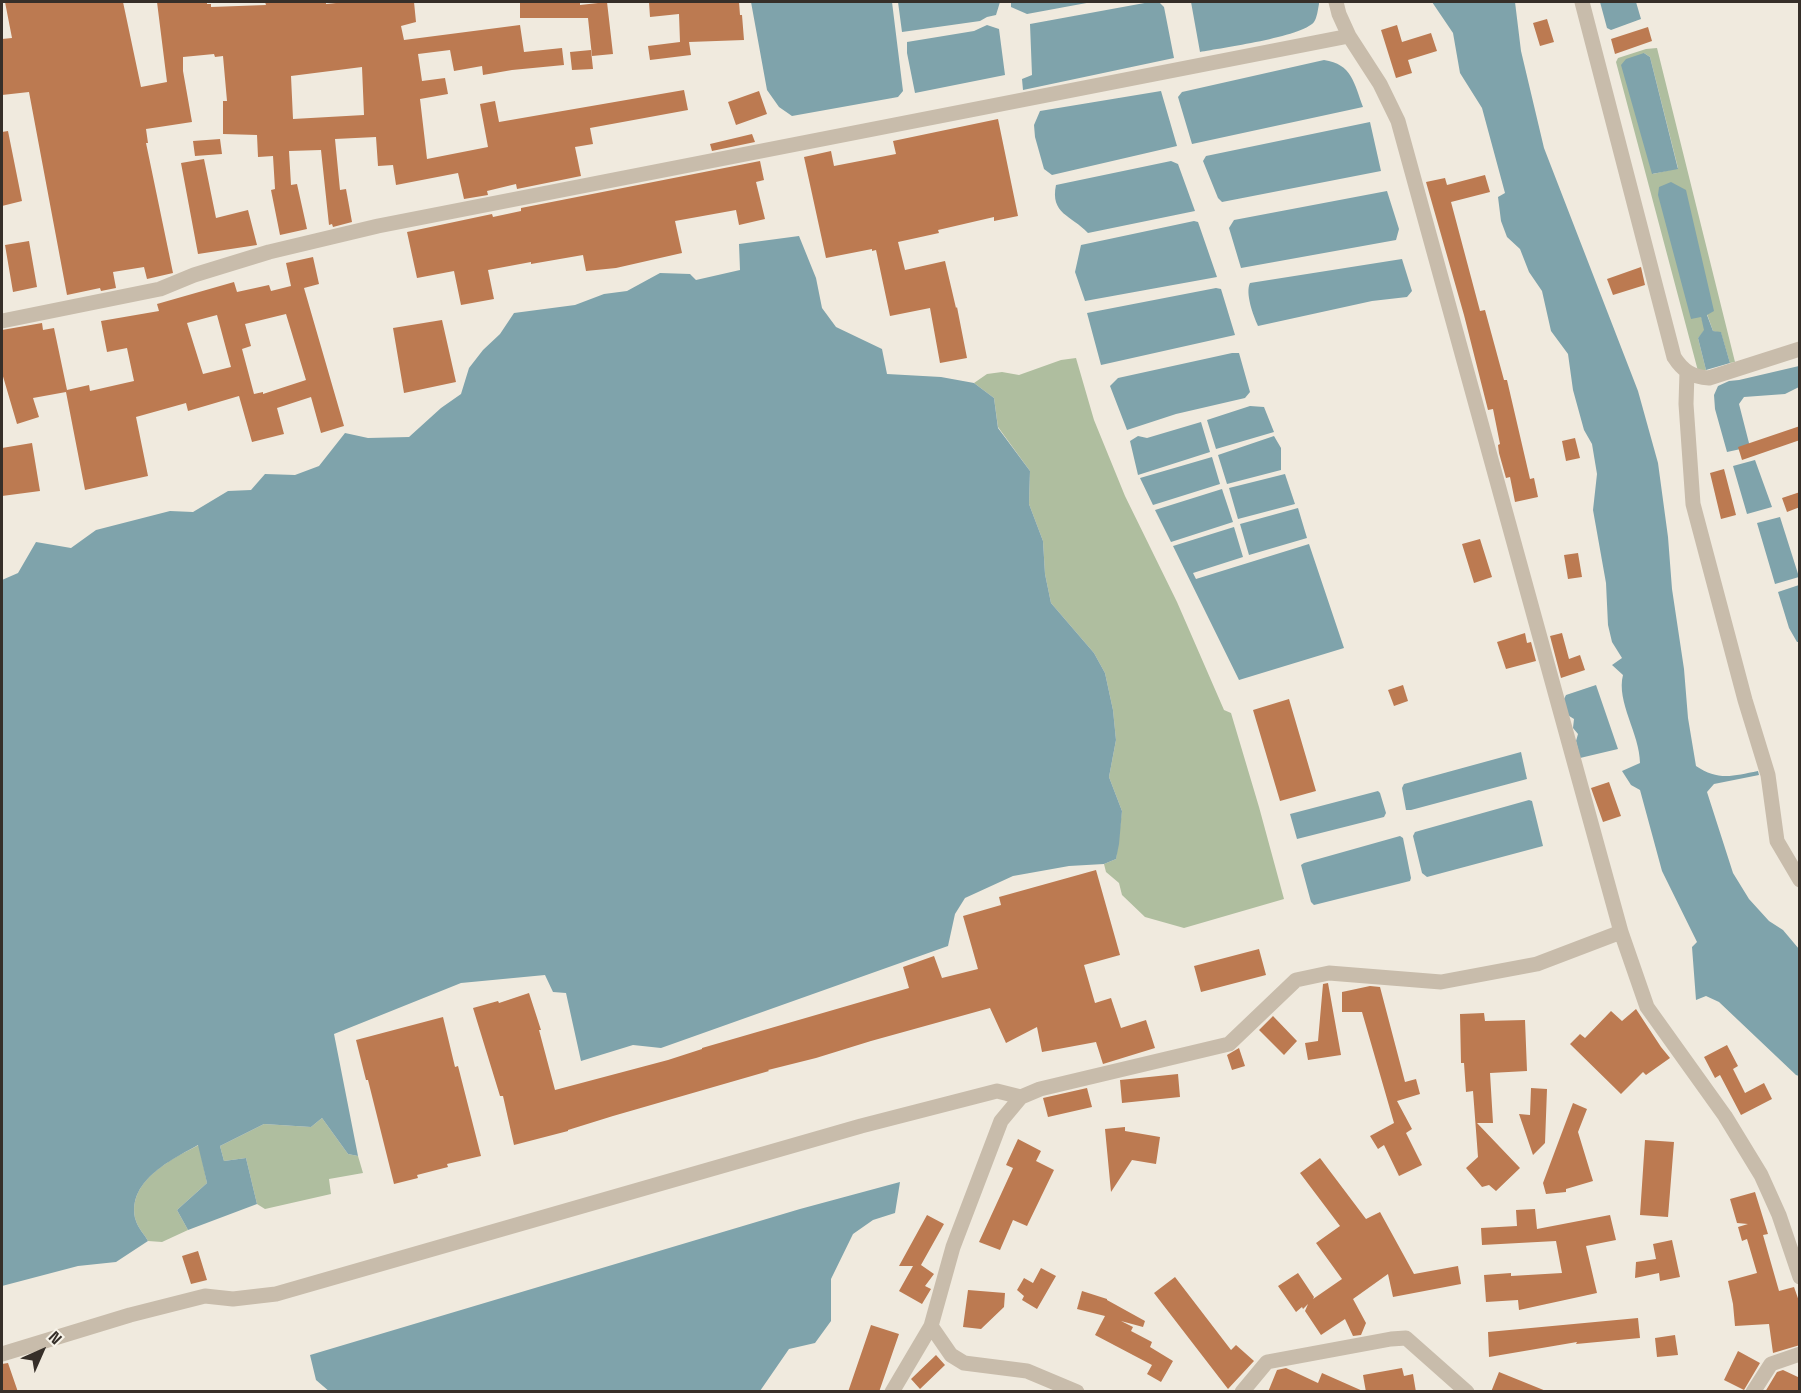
<!DOCTYPE html>
<style>
body{margin:0}
#map{position:relative;width:1801px;height:1393px;overflow:hidden;background:#f0eade;font-family:"Space Grotesk",sans-serif}
canvas{display:block}
.frame{position:absolute;inset:0;border:3px solid #362f29;pointer-events:none}
.north{position:absolute;left:12px;top:1321px;width:60px;height:60px;-webkit-text-stroke:4px #f8f4ea;paint-order:stroke;rotate:45deg;font-size:16px;font-weight:700;line-height:24px;text-align:center;color:#362f29}
.north::after{content:'';display:block;margin:auto;width:21px;height:27px;background:#362f29;clip-path:polygon(50% 0,100% 100%,50% 72%,0 100%)}
</style>
<div id="map">
<canvas width="1801" height="1393"></canvas>
<div class="frame"></div>
<div class="north">N</div>
</div>
<script>
const ctx = document.querySelector('canvas').getContext('2d');
ctx.lineJoin = 'round';
function fill(path, color) { ctx.fillStyle = color; ctx.fill(path, 'evenodd'); }
function strokePath(path, color, width, dash) { ctx.strokeStyle = color; ctx.lineWidth = width; ctx.lineCap = dash ? 'butt' : 'round'; ctx.setLineDash(dash || []); ctx.stroke(path); }
fill(new Path2D(`
 M1657,48L1735,362L1730,363L1721,333L1713,331L1707,314L1691,318L1701,316L1705,330L1698,338L1706,370L1698,371L1616,62L1618,58L1646,49ZM1644,53L1650,57L1678,168L1653,174Z
 M1076,358L1094,420L1125,496L1177,602L1224,710L1231,713L1259,807L1284,899L1184,928L1145,917L1122,895L1119,883L1106,872L1104,864L1116,859L1122,811L1109,777L1116,740L1113,710L1105,673L1094,653L1051,603L1045,574L1043,541L1029,504L1030,471L998,427L994,398L974,383L987,374L1002,372L1019,375L1061,360Z
 M322,1118L348,1154L358,1156L363,1173L329,1179L331,1194L265,1209L257,1204L246,1158L224,1161L220,1146L264,1124L311,1127Z
 M199,1145L207,1183L177,1210L188,1230L162,1242L148,1241C145,1235 138,1228 136,1221C125,1182 171,1159 199,1145Z`), '#afbe9f');
fill(new Path2D(`
 M751,2H892L903,91L898,97L792,116L779,107L767,90Z
 M898,2H1000L996,15L987,17L980,21L902,32Z
 M1011,2H1092L1027,14L1011,7Z
 M1150,2H1159L1164,7L1174,58L1023,90L1022,79L1032,75L1030,24Z
 M1191,2H1319V4C1318,9 1317,18 1314,22C1302,37 1221,48 1200,52Z
 M1432,2H1515L1521,51L1544,148L1638,391L1658,463L1668,537L1672,589L1684,669L1688,718L1696,766C1718,781 1733,776 1758,771L1759,775L1714,784L1707,792L1733,873L1749,899L1769,921L1783,930L1799,949V1076L1796,1075L1719,1002L1706,996L1696,1000L1692,947L1697,942L1662,871L1640,790L1631,785L1622,771L1640,763C1640,734 1616,702 1623,675L1612,665L1622,658L1612,642L1608,625L1606,583L1593,510L1597,474L1592,444L1584,430L1573,390L1568,354L1551,331L1542,291L1529,272L1520,249L1507,237L1501,221L1498,197L1505,193L1482,108L1460,73L1453,33Z
 M1600,2H1636L1641,19L1611,30L1607,28Z
 M987,25L999,29L1005,75L915,93L907,53V42L974,31Z
 M1644,53L1650,57L1678,169L1652,174L1621,65L1626,59Z
 M1324,60C1352,64 1354,83 1363,107L1192,144L1178,97L1182,92Z
 M1161,91L1177,146L1052,175L1044,169L1035,137L1034,125L1040,111Z
 M1370,122L1381,171L1222,202L1218,198L1203,161L1206,156Z
 M1171,161L1178,164L1195,211L1088,233C1071,215 1050,214 1056,185Z
 M1671,182L1686,190L1714,311L1707,315L1713,331L1721,332L1730,363L1706,370L1698,338L1704,330L1701,317L1691,319L1658,195L1659,187Z
 M1387,191L1399,229L1396,240L1241,268L1229,228L1234,220Z
 M1194,221L1198,222L1217,277L1085,301L1075,272L1081,245Z
 M799,236L816,278L822,308L836,327L882,349L887,374L941,377L974,383L994,398L998,428L1030,471L1029,504L1043,541L1045,574L1051,603L1094,653L1105,673L1113,710L1116,740L1109,777L1122,811L1119,844L1116,859L1104,864L1069,866L1013,876L965,898L955,914L948,946L661,1048L633,1045L581,1061L566,993L553,992L545,975L461,983L334,1034L358,1156L348,1154L322,1118L311,1127L264,1124L220,1146L224,1161L246,1158L257,1204L188,1230L177,1210L207,1183L198,1145C171,1160 125,1182 136,1221C138,1228 145,1235 148,1241L116,1262L78,1266L2,1286V580L18,573L36,542L71,548L96,530L170,511L193,512L228,491L251,490L265,474L295,475L319,466L345,433L368,438L409,437L441,408L461,394L469,368L483,350L500,334L514,313L575,305L604,294L627,291L660,273L690,274L696,280L740,270L739,244Z
 M1402,259L1412,291L1407,297L1372,301L1258,326C1253,315 1245,293 1250,283Z
 M1216,288L1221,289L1235,335L1101,365L1087,313Z
 M1232,353H1239L1250,392L1245,398L1176,414L1127,430L1110,386L1118,378Z
 M1799,366V387L1785,394L1744,397L1739,404L1750,447L1727,452L1715,409L1714,395L1718,386L1729,381L1739,380Z
 M1250,406L1264,407L1274,432L1216,449L1207,420Z
 M1201,422L1210,452L1138,475L1130,441L1138,436L1147,438Z
 M1274,436L1281,448V470L1227,484L1218,455Z
 M1212,457L1220,484L1153,505L1140,478Z
 M1755,460L1772,507L1747,514L1733,466Z
 M1285,474L1295,504L1238,519L1229,488Z
 M1222,489L1233,522L1171,542L1155,510Z
 M1298,508L1307,538L1249,555L1240,524Z
 M1780,517L1799,577L1775,584L1757,523Z
 M1234,527L1243,557L1193,573L1196,579L1309,544L1344,648L1239,680L1173,546Z
 M1799,585L1800,642H1797L1789,628L1778,592Z
 M1596,685L1618,749L1580,758L1576,741L1578,734L1573,728L1574,719L1566,714L1563,701L1566,695Z
 M1521,752L1527,779L1411,810H1406L1402,788L1404,784Z
 M1378,791L1380,793L1386,813L1384,817L1297,839L1290,814Z
 M1529,800L1532,801L1543,846L1427,877L1422,873L1413,836L1415,832Z
 M1400,836L1403,838L1411,878L1410,881L1314,905L1311,902L1301,865L1304,863Z
 M900,1182L895,1213L873,1220L853,1234L831,1279V1321L815,1343L789,1349L760,1391L330,1392L316,1380L310,1355L800,1209Z`), '#7fa3ab');
fill(new Path2D(`
 M5,2H123L141,87L167,82L157,2H207V4H211V7L266,5L265,2H326V4L346,2H414L416,22L401,26L404,40L520,25L524,52L562,48L564,65L512,70L483,75L482,66L454,71L450,50L418,54L422,81L445,78L448,94L420,99L427,159L488,147L480,104L495,101L499,122L684,90L688,110L590,128L593,144L575,147L581,176L517,189L516,184L487,191L488,195L464,199L458,173L396,185L393,165L378,166L376,137L335,139L340,190L346,189L352,222L333,227L332,224L329,225L321,150L289,151L291,185L297,184L307,229L280,235L271,190L275,189L273,156L258,157L257,135L223,134V101H227L223,56L215,57L214,54L183,57V71L192,122L146,129L148,143H146L173,273L147,279L144,267L113,272L116,288L101,291L100,288L67,295L29,92L2,95V39L12,38ZM362,67L364,115L293,119L291,76Z
 M520,2H580V5L607,2L613,54L592,56L588,18H520Z
 M649,2H739L740,15H742L744,40L689,42L691,55L650,60L648,46L680,42L679,14L650,17Z
 M1547,19L1554,42L1540,46L1533,23Z
 M1397,25L1402,42L1431,33L1437,51L1408,60L1412,73L1396,78L1381,30Z
 M1648,27L1652,41L1615,54L1611,39Z
 M591,50L593,69L572,70L570,52Z
 M759,91L767,114L736,125L728,102Z
 M998,119L1018,216L994,221V217L938,230L939,233L898,242L905,270L945,261L956,308L957,307L967,358L940,363L930,308L890,316L876,250L872,251V249L826,258L804,157L831,151L834,166L896,154L893,141Z
 M8,131L22,201L2,206V132Z
 M752,134L755,142L712,151L710,144Z
 M220,139L222,154L195,156L193,141Z
 M204,159L216,218L248,210L257,245L198,254L181,163Z
 M760,161L764,180L756,182L765,219L739,225L736,210L675,221L682,253L616,268L586,271L583,255L531,264V262L488,270L494,299L461,305L454,271L417,278L407,232L492,214L493,217L521,211V208Z
 M1485,175L1490,192L1451,202L1480,311L1485,310L1504,380H1507L1530,479L1534,478L1538,497L1515,502L1510,477L1506,478L1499,453L1498,445L1500,444L1493,409L1488,410L1464,315L1426,182L1445,178L1447,185Z
 M29,241L37,287L13,292L5,245Z
 M313,257L319,284L304,288L344,426L321,433L311,397L277,408L284,434L252,442L239,396L188,411L186,403L136,417L148,476L85,490L66,392L33,398L39,417L17,424L2,373V330L42,323L43,330L54,328L67,390L89,385L90,391L134,381L127,348L107,352L101,321L159,311L157,304L234,282L237,292L269,285L271,291L291,286L286,263ZM286,314L306,380L263,394V392L254,394L242,349L251,346L245,324ZM217,315L231,367L203,374L187,323Z
 M1641,267L1645,285L1613,295L1607,279Z
 M442,320L456,382L404,393L393,328Z
 M1800,426V440L1742,460L1738,447Z
 M1575,438L1580,458L1566,461L1562,441Z
 M32,443L40,491L2,496V448Z
 M1724,469L1736,515L1721,519L1710,473Z
 M1800,492V507L1787,512L1782,498Z
 M1480,539L1492,577L1474,583L1462,544Z
 M1578,553L1582,577L1568,579L1564,555Z
 M1525,633L1527,643L1531,642L1536,661L1506,669L1497,642Z
 M1562,633L1569,659L1580,655L1585,670L1561,678L1550,636Z
 M1403,685L1408,701L1394,706L1388,690Z
 M1289,699L1316,791L1280,801L1253,710Z
 M1609,782L1621,816L1603,822L1591,788Z
 M1096,870L1120,955L1084,965L1095,1003L1111,998L1121,1028L1146,1020L1155,1048L1103,1064L1096,1042L1042,1052L1037,1027L1006,1043L990,1008L871,1041L816,1058L768,1070L769,1071L613,1116L568,1130V1131L514,1145L503,1096H500L473,1008L498,1001L499,1003L529,993L541,1030H539L555,1090L668,1060L702,1049V1048L909,988L903,967L934,956L942,978L978,969L963,916L1001,905L999,897Z
 M1259,949L1266,975L1201,992L1194,966Z
 M1328,983L1341,1055L1308,1060L1305,1043L1318,1041L1323,984Z
 M1370,986L1380,987L1405,1082L1416,1079L1420,1094L1397,1101L1412,1129L1406,1133L1422,1165L1399,1176L1384,1145L1378,1149L1370,1136L1394,1123L1362,1012H1342V992Z
 M1636,1009L1661,1047L1670,1058L1646,1075L1643,1072L1621,1094L1570,1044L1580,1034L1585,1038L1611,1011L1622,1021Z
 M1484,1013L1485,1021L1525,1020L1527,1071L1490,1073L1493,1123H1477L1520,1168L1496,1191L1489,1185L1482,1187L1466,1168L1478,1157L1473,1091L1466,1092L1464,1063H1461L1460,1014Z
 M1273,1016L1297,1041L1284,1055L1259,1030Z
 M443,1017L455,1067L458,1066L481,1156L447,1164L448,1167L417,1175L418,1178L394,1184L368,1080H366L356,1040Z
 M1727,1045L1738,1066L1733,1069L1745,1093L1764,1083L1772,1099L1741,1115L1720,1075L1715,1078L1704,1057Z
 M1239,1048L1245,1066L1232,1070L1227,1055Z
 M1178,1074L1180,1097L1122,1103L1120,1080Z
 M1087,1088L1092,1107L1048,1117L1043,1098Z
 M1531,1088L1547,1089L1545,1143L1533,1155L1519,1114L1530,1115Z
 M1573,1103L1587,1109L1578,1132L1593,1181L1566,1189V1192L1546,1194L1543,1183Z
 M1125,1127V1131L1160,1137L1156,1164L1132,1160L1111,1192L1105,1129Z
 M1018,1139L1041,1151L1036,1161L1054,1170L1027,1226L1013,1220L1000,1250L979,1242L1013,1168L1006,1165Z
 M1645,1140L1674,1142L1668,1217L1640,1215Z
 M1320,1158L1366,1219L1380,1212L1414,1274L1458,1266L1461,1284L1393,1297L1388,1274L1353,1299L1366,1323L1361,1335L1353,1336L1345,1319L1321,1335L1305,1311L1308,1304L1303,1309L1302,1307L1296,1312L1278,1286L1298,1273L1314,1297L1313,1299L1342,1279L1316,1243L1340,1226L1300,1173Z
 M1755,1192L1768,1234L1763,1235L1779,1291L1794,1287L1800,1304V1345L1773,1353L1769,1324L1735,1326L1733,1304L1728,1281L1757,1273L1747,1239L1742,1241L1738,1227L1748,1224L1737,1223L1730,1199Z
 M1535,1209L1537,1229L1610,1215L1616,1240L1586,1246L1597,1293L1519,1310L1518,1300L1486,1302L1484,1275L1511,1273V1276L1562,1273L1556,1241L1482,1245L1481,1228L1517,1226L1516,1210Z
 M927,1215L944,1224L921,1265L934,1274L925,1286L931,1289L922,1304L899,1291L913,1266H899Z
 M1672,1240L1680,1277L1660,1281L1659,1273L1635,1278L1636,1262L1656,1259L1653,1244Z
 M198,1251L207,1280L191,1284L182,1256Z
 M1041,1268L1056,1276L1037,1309L1022,1300L1024,1296L1017,1290L1024,1278L1033,1283Z
 M1175,1277L1231,1350L1236,1345L1254,1361L1228,1389L1154,1293Z
 M968,1290L1005,1293L1004,1307L981,1329L963,1327Z
 M1082,1291L1107,1299V1300L1145,1321L1143,1327L1121,1321L1133,1327L1131,1331L1152,1342L1150,1347L1173,1361L1161,1382L1147,1374L1152,1365L1095,1335L1105,1316L1077,1309Z
 M1638,1318L1640,1338L1576,1344L1577,1342L1489,1357L1488,1332Z
 M871,1325L899,1334L879,1392H848Z
 M1675,1335L1678,1355L1657,1357L1655,1338Z
 M1738,1351L1760,1363L1744,1390L1724,1380Z
 M936,1355L945,1365L920,1389L911,1379Z
 M8,1363L18,1392H2V1364Z
 M1286,1368L1318,1383L1322,1373L1365,1392H1268L1277,1370Z
 M1402,1368L1404,1376L1413,1374L1416,1392H1366L1363,1375Z
 M1783,1370L1800,1378V1392H1765L1777,1372Z
 M1499,1372L1546,1391V1392H1491Z`), '#bc7a51');
strokePath(new Path2D(`
 M1582,2L1674,357C1683,371 1692,377 1709,378L1800,349
 M1349,36L1380,84L1398,121L1621,932L1647,1007L1725,1116L1761,1175L1779,1215L1800,1277
 M2,321L160,289L194,275L269,252L378,226L1349,36L1339,14L1336,2
 M1687,372L1686,404L1693,504L1745,700L1768,775L1777,841L1800,880
 M931,1326L951,1355L964,1363L1027,1371L1077,1392
 M2,1354L130,1315L205,1296L233,1299L276,1294L861,1126L997,1091L1021,1097
 M892,1392L931,1326L953,1247L1001,1121L1021,1097L1040,1089L1229,1044L1296,980L1329,973L1441,982L1537,964L1621,932
 M1242,1392L1267,1362L1391,1339L1406,1338L1467,1392
 M1753,1392L1771,1364L1800,1354`), '#c8bcab', 15);
</script>
